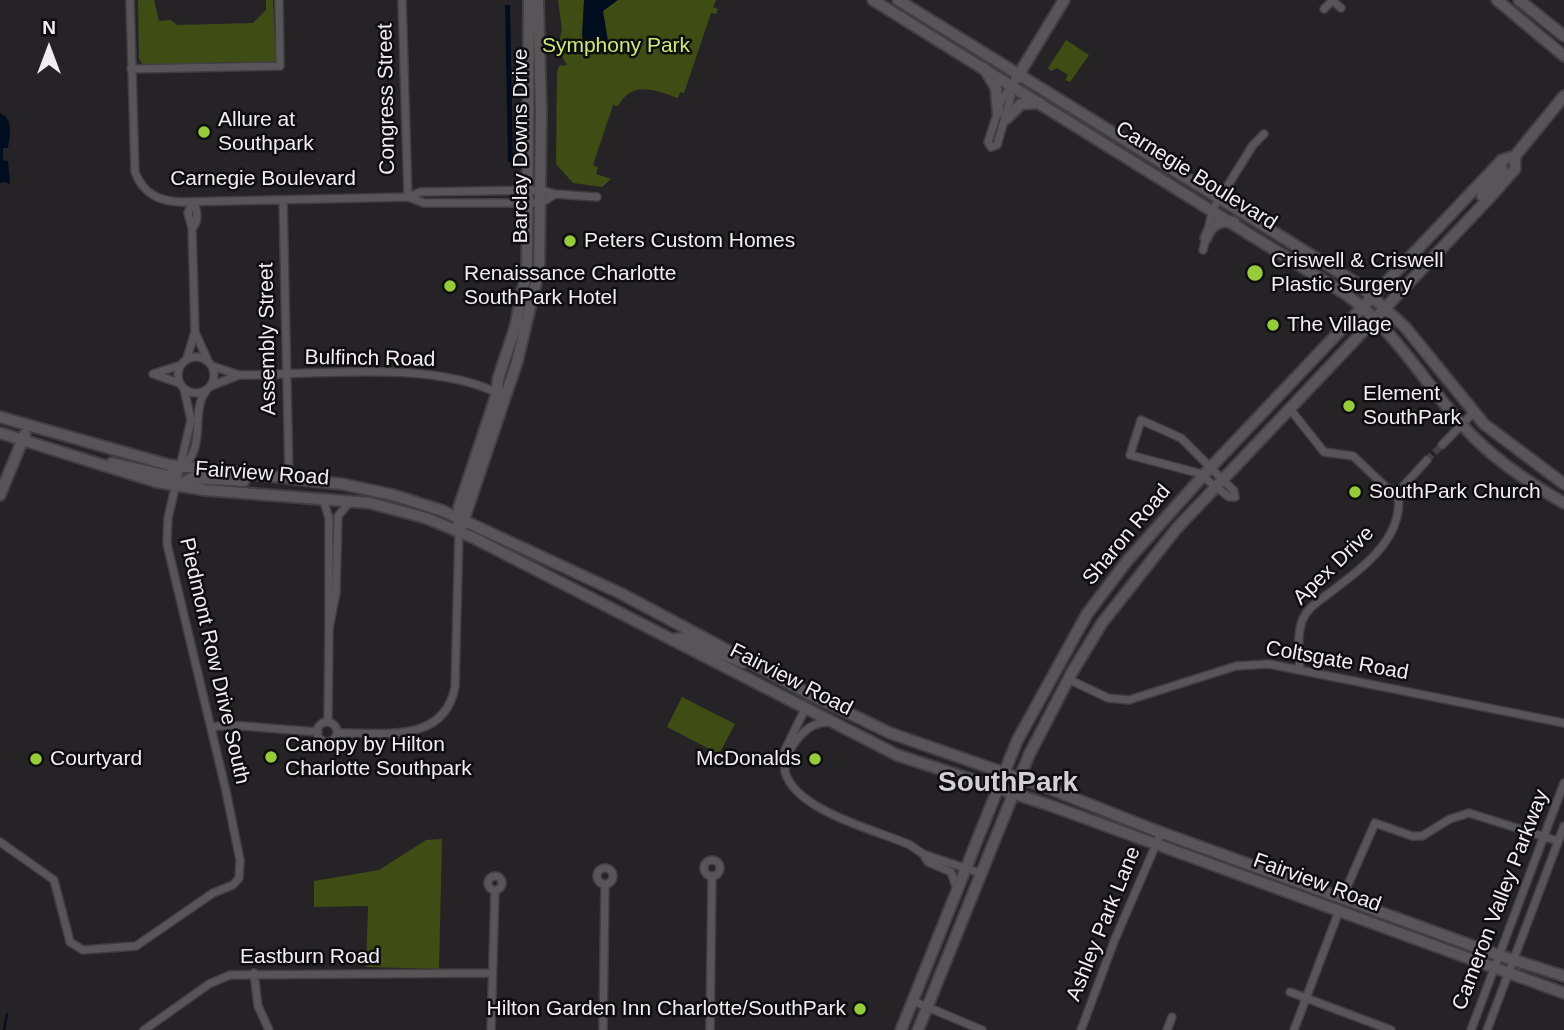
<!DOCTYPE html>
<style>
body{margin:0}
#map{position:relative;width:1564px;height:1030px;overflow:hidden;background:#262327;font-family:Helvetica,sans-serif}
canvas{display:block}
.north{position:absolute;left:14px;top:14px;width:70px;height:70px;-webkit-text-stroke:5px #0e0d0f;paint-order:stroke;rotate:0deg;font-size:19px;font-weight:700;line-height:28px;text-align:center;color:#f0eef0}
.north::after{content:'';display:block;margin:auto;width:24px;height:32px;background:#f0eef0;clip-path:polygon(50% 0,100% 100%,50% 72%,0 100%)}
</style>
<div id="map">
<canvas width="1564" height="1030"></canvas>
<div class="north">N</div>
</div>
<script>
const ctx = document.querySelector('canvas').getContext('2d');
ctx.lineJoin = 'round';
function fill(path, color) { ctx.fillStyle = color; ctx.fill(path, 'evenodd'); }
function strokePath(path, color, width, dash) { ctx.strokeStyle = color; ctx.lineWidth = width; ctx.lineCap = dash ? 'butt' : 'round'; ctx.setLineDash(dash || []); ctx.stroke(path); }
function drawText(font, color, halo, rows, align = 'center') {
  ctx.font = font + ' Helvetica,sans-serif'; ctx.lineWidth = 5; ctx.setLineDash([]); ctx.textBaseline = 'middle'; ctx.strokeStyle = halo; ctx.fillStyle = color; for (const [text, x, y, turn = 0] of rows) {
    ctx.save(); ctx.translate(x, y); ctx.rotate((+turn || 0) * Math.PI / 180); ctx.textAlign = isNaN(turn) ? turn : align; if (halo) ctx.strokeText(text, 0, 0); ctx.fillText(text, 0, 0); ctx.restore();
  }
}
fill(new Path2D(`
 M138,0H154L159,21L171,20L177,25L253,23L266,10V0H273L276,60L273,63L242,64L240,62L143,65L139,59Z
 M558,0H716L713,7L718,9L716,14L711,13L684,93L680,92L678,98C655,90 632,80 618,106L613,105L593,165L598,167L596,174L611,179L602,187L573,183L556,164L557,73L559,66L567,65L557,49L562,30Z
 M1066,40L1089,55L1070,82L1065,80L1068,75L1057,68L1051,71L1048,68Z
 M682,697L735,724L719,754L667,727Z
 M442,839L439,969L366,967L368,906L314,907V881L379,870L426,840Z`), '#3f4c14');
fill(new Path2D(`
 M584,0H618L603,11L608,41L599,49L588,52L584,50L582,35Z
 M505,5H510L513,162H508Z
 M0,113C14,119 10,135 8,148H3V160L8,161L10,185L6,182L0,183Z`), '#000d1f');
strokePath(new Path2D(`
 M4,1030L7,1014`), '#000d1f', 2);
strokePath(new Path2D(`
 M1427,460L1442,445`), '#444145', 7, [7, 3.5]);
const street = new Path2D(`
 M130,0L135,172C143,193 158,201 180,202L408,197L402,0
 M1332,0L1341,8
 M1324,9L1333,0
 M131,69L280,66L279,0
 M991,147L997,145L1014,86
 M991,147L988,142L1002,99L1013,85
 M555,194L541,203H424L408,197L421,192L541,190L555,194L597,197
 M283,200L289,477
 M192,202C198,208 199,222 192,228L188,213Z
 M192,228L195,332
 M1203,250L1213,209L1253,145L1264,134
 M178 375a18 18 0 1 1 36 0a18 18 0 1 1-36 0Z
 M187,358L195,332L208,361
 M239,375C313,375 431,360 497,393
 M179,383L153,374L181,365
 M211,386L239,375L212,366
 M1290,409L1324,452L1353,456L1387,488L1398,492
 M1141,420L1181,438L1234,491L1235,497H1229L1198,473L1130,455Z
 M1442,445L1473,413
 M182,466C207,450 190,411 206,391
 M323,499L329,518V628L336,593L338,516L349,503
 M1300,670C1299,654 1297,636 1302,621C1307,608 1318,602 1328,594C1362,568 1405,539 1398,492L1427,460
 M1068,679L1108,698L1129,700L1236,666L1269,664L1564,723
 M805,709L784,752L785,772C785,749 805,721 830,722
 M328,722L329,628
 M317 732a10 10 0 1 1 20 0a10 10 0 1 1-20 0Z
 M211,727L230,725L318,732
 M337,733C381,732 444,745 455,687L459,531
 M785,772C796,811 876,830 910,845L923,854
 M0,842L54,880L70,942L83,950L136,946L213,893L233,885L239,878L240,860L226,791L167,544L168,518L191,420L184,389
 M704 868a8 8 0 1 1 16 0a8 8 0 1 1-16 0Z
 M597 876a8 8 0 1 1 16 0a8 8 0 1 1-16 0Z
 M488 883a7 7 0 1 1 14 0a7 7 0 1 1-14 0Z
 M957,889L951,872L928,862L923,854L980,873
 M1343,896L1375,823L1412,836H1422L1450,819L1469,813L1558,841
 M254,973L258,1006L269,1030
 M1290,992L1391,1030
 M913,1001L982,1030
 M144,1030L209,984L230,975L492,973
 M491,1030L495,890
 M603,1030L605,884
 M710,1030L712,876
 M1081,1030L1115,939L1161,833
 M1167,1030L1172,1017
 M1294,1030L1339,911
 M1471,1030L1564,783
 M1487,1030L1564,826`);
const secondary = new Path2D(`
 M873,0L1347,295C1396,331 1425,384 1465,428C1492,458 1529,483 1564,503
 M898,0L1358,284L1405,327L1484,424L1564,484
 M1497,0L1564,56
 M1519,0L1564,36
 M984,68L996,88L998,112
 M1016,79L1064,0
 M1006,119L1021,104L1040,103
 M1482,196L1502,172L1501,161
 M1206,238C1210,225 1221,219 1234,222
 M0,417L169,465L342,484L393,495L443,511L622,594L811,695L890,733L1048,788L1149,828L1498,955L1564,976
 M0,433L157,482L205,490L370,503L426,518L474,538L897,755L1049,805L1564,993
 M112,463L169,476L182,467
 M177,486L192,478L244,481
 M0,495L25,434
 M458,521L459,507L497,393L498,379L515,328L527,269L529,0
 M462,525L517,362L539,270L541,112L538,0
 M672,640L684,637L743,663
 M901,1030L1017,741L1087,614L1127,561L1210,468L1502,160L1515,156L1564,96
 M918,1030L1029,755L1071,674L1102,623L1177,528L1493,194L1515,169V156`);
strokePath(street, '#403e41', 10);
strokePath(secondary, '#403e41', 14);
strokePath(street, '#585559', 7);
strokePath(secondary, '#585559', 10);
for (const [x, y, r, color] of [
 [204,132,7,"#96cc3a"],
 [570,241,7,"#96cc3a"],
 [1255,273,9,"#96cc3a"],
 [450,286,7,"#96cc3a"],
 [1273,325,7,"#96cc3a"],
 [1349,406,7,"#96cc3a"],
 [1355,492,7,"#96cc3a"],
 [271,757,7,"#96cc3a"],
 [36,759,7,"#96cc3a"],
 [815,759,7,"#96cc3a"],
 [860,1009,7,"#96cc3a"]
]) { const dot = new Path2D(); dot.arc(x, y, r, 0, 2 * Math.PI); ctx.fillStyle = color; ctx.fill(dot); strokePath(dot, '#0e0d0f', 2.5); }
drawText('21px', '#ceea79', '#0e0d0f', [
 ["Symphony Park",616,46]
]);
drawText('21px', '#f0eef0', '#0e0d0f', [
 ["Congress Street",387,99,-91],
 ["Barclay Downs Drive",521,146,-90],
 ["Carnegie Boulevard",1196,176,32],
 ["Carnegie Boulevard",263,179],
 ["Assembly Street",268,339,-91],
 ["Bulfinch Road",370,359,1],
 ["Fairview Road",262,474,4],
 ["Sharon Road",1127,535,-50],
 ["Apex Drive",1334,566,-44],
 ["Piedmont Row Drive South",214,661,77],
 ["Coltsgate Road",1337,661,10],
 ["Fairview Road",791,680,27],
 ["Fairview Road",1317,883,20],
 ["Cameron Valley Parkway",1501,900,-69],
 ["Ashley Park Lane",1104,924,-68],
 ["Eastburn Road",310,957]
]);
drawText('21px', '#f0eef0', '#0e0d0f', [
 ["Allure at",218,120],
 ["Southpark",218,144],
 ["Peters Custom Homes",584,241],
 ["Criswell & Criswell",1271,261],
 ["Plastic Surgery",1271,285],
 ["Renaissance Charlotte",464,274],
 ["SouthPark Hotel",464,298],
 ["The Village",1287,325],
 ["Element",1363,394],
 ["SouthPark",1363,418],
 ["SouthPark Church",1369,492],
 ["Canopy by Hilton",285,745],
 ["Charlotte Southpark",285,769],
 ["Courtyard",50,759],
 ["McDonalds",801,759,"right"],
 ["Hilton Garden Inn Charlotte/SouthPark",846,1009,"right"]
], 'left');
drawText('bold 28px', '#d3d0d4', '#0e0d0f', [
 ["SouthPark",1008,783]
]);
</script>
